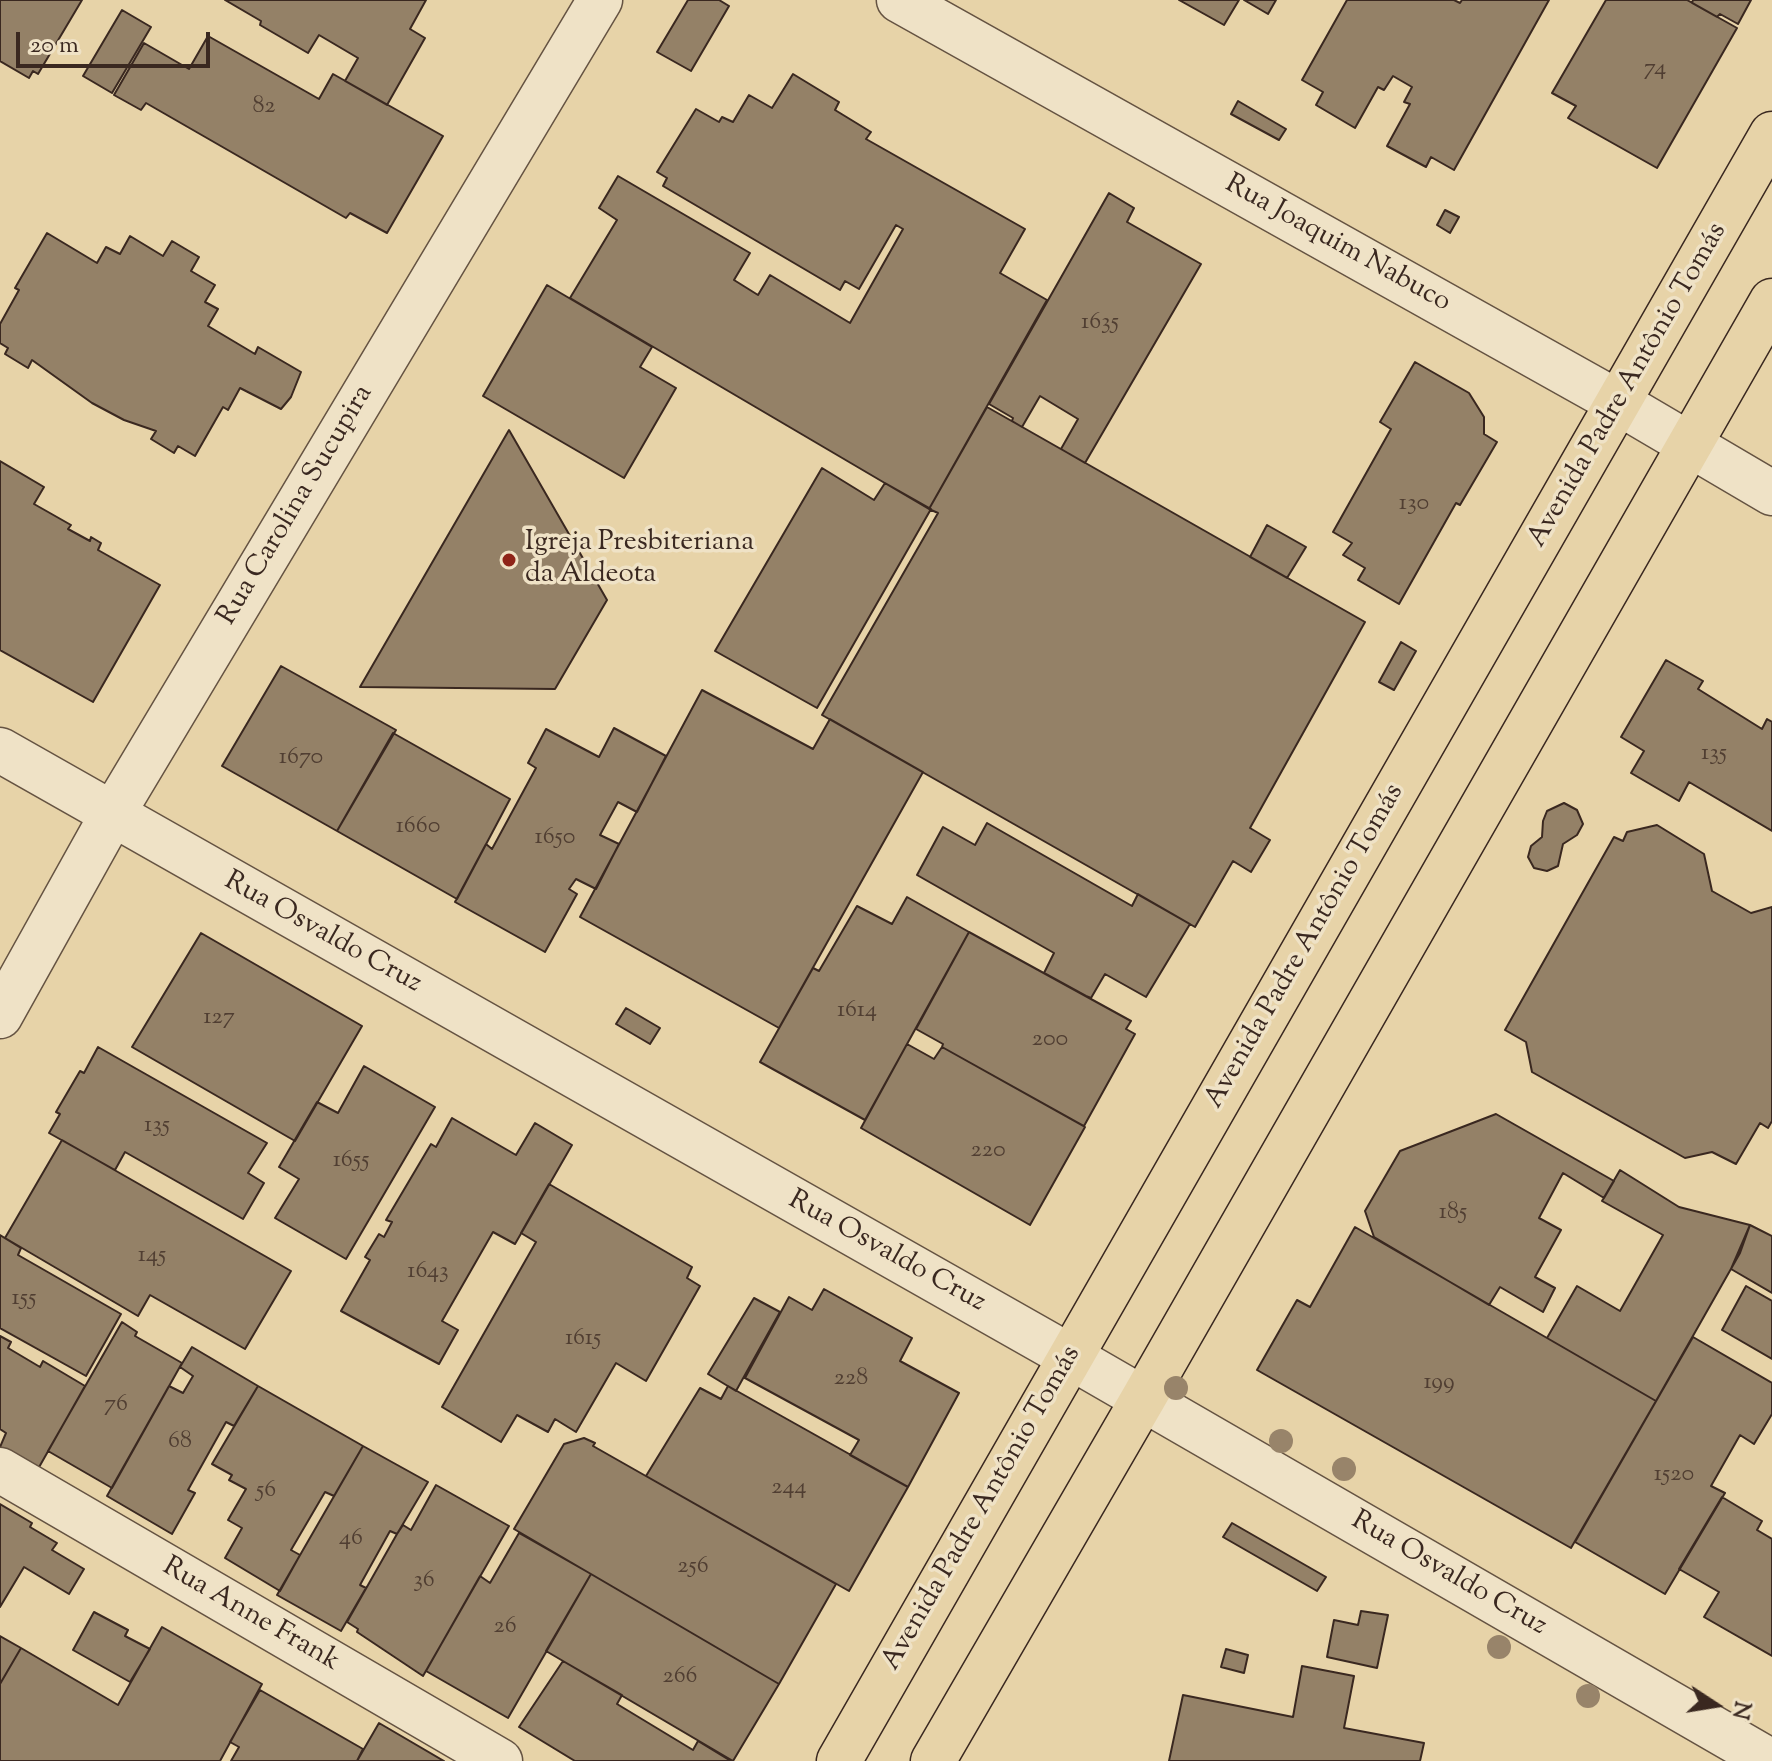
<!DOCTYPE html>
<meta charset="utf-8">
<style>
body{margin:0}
#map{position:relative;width:1772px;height:1761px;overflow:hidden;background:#e7d3a8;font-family:"Sorts Mill Goudy",serif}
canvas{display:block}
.north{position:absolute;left:1676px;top:1665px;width:80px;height:80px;-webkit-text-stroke:6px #efe2c6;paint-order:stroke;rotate:102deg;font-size:22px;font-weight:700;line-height:32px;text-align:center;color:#3a2820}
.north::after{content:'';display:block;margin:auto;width:28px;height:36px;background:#3a2820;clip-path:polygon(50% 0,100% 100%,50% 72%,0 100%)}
.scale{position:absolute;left:16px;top:32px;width:194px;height:36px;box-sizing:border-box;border:4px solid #3a2820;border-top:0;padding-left:10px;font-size:24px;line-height:28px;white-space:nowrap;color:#3a2820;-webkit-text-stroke:6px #efe2c6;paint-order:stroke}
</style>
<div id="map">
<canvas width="1772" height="1761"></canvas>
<div class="north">N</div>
<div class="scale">20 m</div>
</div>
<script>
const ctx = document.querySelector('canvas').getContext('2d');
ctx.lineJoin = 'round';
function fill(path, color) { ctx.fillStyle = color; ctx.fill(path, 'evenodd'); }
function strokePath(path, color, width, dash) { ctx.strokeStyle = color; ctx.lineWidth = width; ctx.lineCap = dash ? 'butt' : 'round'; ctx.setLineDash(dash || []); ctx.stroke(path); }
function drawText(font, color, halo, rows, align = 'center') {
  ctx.font = font + ' "Sorts Mill Goudy",serif'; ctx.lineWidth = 7; ctx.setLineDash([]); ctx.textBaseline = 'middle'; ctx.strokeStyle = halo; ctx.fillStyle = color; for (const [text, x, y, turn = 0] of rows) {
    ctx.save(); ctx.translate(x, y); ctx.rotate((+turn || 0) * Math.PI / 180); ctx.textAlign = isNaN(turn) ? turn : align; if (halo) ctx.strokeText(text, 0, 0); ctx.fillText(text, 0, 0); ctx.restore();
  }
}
const building = new Path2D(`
 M0,0H82L38,74L33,71L29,78L0,61Z
 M225,0H426L410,29L425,38L387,105L345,81L358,58L319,35L308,53L260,25L261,21Z
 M688,0H719L729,6L691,71L657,52Z
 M1179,0H1239L1224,25Z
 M1244,0H1276L1268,14Z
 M1347,0H1454L1460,3L1462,0H1549L1454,170L1431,157L1426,167L1387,146L1410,104L1404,102L1412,87L1393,76L1384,90L1378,87L1355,128L1316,105L1323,92L1302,80Z
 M1606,0H1687L1737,28L1657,168L1568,118L1576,106L1552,93Z
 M1693,0H1751L1738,24L1720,14L1717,17L1692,3Z
 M122,10L151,27L112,93L83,76Z
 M208,36L319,99L333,74L443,136L387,233L350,213L346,218L146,103L141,110L114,95L144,43L189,69Z
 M793,74L839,102L835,110L871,132L866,139L1025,229L1000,273L1047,300L929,509L570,298L617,220L599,208L618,176L750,253L734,280L758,295L770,275L850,323L903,229L896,225L859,289L845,281L840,290L663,186L667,178L657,172L696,109L719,122L722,117L733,122L749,95L772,108Z
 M1238,101L1286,129L1279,140L1231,114Z
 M1109,193L1134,208L1127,222L1201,264L1085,463L1061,449L1078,419L1040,396L1022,427L1012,421L1013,418L989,404Z
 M1445,210L1459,217L1450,233L1437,225Z
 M47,233L97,263L106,247L120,254L130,236L163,256L172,241L199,257L191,271L215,285L205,302L218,309L208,326L255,354L258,347L301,372L291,397L281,409L240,388L228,410L223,407L195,456L178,446L174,453L151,439L156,431L124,420L92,403L32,360L28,368L5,354L8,348L0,343V324L19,290L15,288Z
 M547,285L652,347L640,367L676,388L624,478L483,396Z
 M1415,362L1469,393L1484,417V434L1497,442L1460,505L1456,503L1399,604L1358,580L1365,568L1343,555L1352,543L1333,532L1391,429L1380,422Z
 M987,407L1365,622L1250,828L1270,840L1251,872L1233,861L1195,927L822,715L938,513L929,509Z
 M509,430L607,600L555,689L360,687Z
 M0,461L44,487L34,504L71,525L68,529L90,541L91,537L101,543L98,550L160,585L93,702L0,650Z
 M822,468L874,500L885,483L931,509L817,708L715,651Z
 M1267,525L1306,547L1287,578L1250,557Z
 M1401,642L1416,651L1394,690L1379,682Z
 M1666,660L1703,681L1698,689L1762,729L1767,719L1772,722V831L1689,782L1679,801L1631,773L1644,751L1621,737Z
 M281,666L396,730L337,831L222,766Z
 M702,690L813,749L830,719L923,772L779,1028L580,917Z
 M614,728L666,756L637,812L618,802L600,835L619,844L596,889L576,879L569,889L577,894L545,952L455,902L486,844L492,849L536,768L528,763L546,729L599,757Z
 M393,733L510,799L457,899L337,831Z
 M1564,803L1577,810L1583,824L1577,835L1563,844L1558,866L1547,871L1534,868L1528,857L1531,846L1542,837L1543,821L1547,811Z
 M987,823L1132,906L1138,894L1190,924L1146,997L1105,974L1091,998L1086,996L1044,973L1054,953L917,875L943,827L975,845Z
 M1657,825L1704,854L1712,891L1751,913L1772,907V1121L1768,1128L1760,1123L1736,1164L1712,1152L1685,1158L1532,1072L1526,1042L1505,1030L1614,837L1623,841L1627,832Z
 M907,897L969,932L865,1120L760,1062L813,968L819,971L857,906L892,924Z
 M969,932L1131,1021L1126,1029L1135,1034L1084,1126L942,1047L943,1044L916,1029Z
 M201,933L362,1026L295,1141L132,1047Z
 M626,1008L660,1028L650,1044L616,1024Z
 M907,1044L934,1059L942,1047L1085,1127L1030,1225L861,1128Z
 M98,1047L267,1143L248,1173L264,1183L243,1219L125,1152L115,1170L49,1133L60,1114L56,1112L80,1071L84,1073Z
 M364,1066L435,1107L346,1259L275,1218L299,1179L279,1167L317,1102L338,1113Z
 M1496,1114L1614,1181L1604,1198L1563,1173L1539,1218L1561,1230L1535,1277L1555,1288L1543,1312L1500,1287L1489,1305L1374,1237L1365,1211L1400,1151Z
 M452,1118L516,1155L535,1123L572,1145L515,1244L493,1232L442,1321L458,1330L439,1364L341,1311L370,1260L365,1257L379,1234L384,1237L392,1222L386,1220L431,1144L436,1147Z
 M62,1140L291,1271L245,1349L150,1295L138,1316L5,1238Z
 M1620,1170L1679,1207L1750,1225L1740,1253L1656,1401L1547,1338L1577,1286L1620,1311L1663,1235L1602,1201Z
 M549,1184L692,1267L687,1278L700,1286L646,1381L616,1363L576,1432L555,1419L548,1432L517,1415L501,1442L442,1407L536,1242L521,1233Z
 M1750,1225L1772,1236V1293L1731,1269Z
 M1355,1227L1656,1401L1571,1548L1257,1370L1297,1300L1310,1307Z
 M0,1235L21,1248L18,1255L121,1314L86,1376L0,1328Z
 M1746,1286L1772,1301V1359L1722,1330Z
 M824,1289L912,1338L900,1361L959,1393L908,1487L850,1455L859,1440L745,1378L789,1297L812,1310Z
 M754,1298L780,1312L736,1391L708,1374Z
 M122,1322L137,1332L135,1336L182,1363L112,1488L48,1451Z
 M0,1336L11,1342L8,1348L40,1367L43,1361L85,1386L38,1469L0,1447L6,1433L0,1429Z
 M1693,1337L1772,1383V1414L1754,1444L1740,1435L1711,1486L1725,1493L1665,1594L1575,1542Z
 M192,1347L258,1386L234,1426L226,1422L188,1490L195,1493L172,1534L107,1496L169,1386L183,1393L193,1376L180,1367Z
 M258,1386L363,1446L334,1496L325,1492L291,1550L300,1555L280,1591L225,1558L242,1528L228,1520L246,1489L229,1480L232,1475L212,1464Z
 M728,1386L908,1487L849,1591L646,1476L700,1388L721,1399Z
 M584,1438L595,1443L593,1446L836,1584L779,1684L514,1529L564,1444Z
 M363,1446L428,1482L397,1534L390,1531L360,1585L366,1588L341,1631L277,1595Z
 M436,1485L509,1526L423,1676L357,1632L358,1629L347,1622L397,1534L403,1525L411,1530Z
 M1722,1497L1762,1521L1757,1530L1772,1539V1656L1704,1617L1719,1592L1679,1569Z
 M0,1504L32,1523L30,1527L57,1543L52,1550L84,1569L69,1594L24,1567L0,1607Z
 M1232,1523L1326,1577L1317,1591L1223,1537Z
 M519,1533L591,1574L508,1718L426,1671L480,1576L490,1583Z
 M591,1574L779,1684L733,1761L546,1651Z
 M1361,1611L1388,1615L1377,1668L1327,1657L1334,1620L1358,1625Z
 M94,1612L128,1630L125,1636L150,1649L130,1682L73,1650Z
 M162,1627L262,1684L220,1761H0V1684L21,1648L118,1705Z
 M0,1636L21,1648L0,1684Z
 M1226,1649L1248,1655L1244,1673L1221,1667Z
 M563,1661L622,1695L617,1704L693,1750L698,1741L731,1761H575L519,1727Z
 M1302,1666L1354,1676L1344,1728L1424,1743L1420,1761H1169L1183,1695L1293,1717Z
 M260,1690L363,1749L357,1761H231L239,1747L230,1742Z
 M379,1723L444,1761H357Z`);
fill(building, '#948167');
strokePath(building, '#3a2820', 2);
const street = new Path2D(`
 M899,0L1619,403L1772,493
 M0,750L1069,1356L1770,1761
 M0,1016L112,815L600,0
 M0,1470L500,1761`);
const primary = new Path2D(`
 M839,1761L1772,134
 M933,1761L1143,1399L1772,301`);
strokePath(street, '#655342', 47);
strokePath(primary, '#3a2820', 47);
strokePath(street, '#efe2c6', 44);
strokePath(primary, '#e7d3a8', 44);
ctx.fillStyle = '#98846a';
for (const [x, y] of [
 [1176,1388],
 [1281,1441],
 [1344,1469],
 [1499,1647],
 [1588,1696]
]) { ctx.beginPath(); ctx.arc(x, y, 12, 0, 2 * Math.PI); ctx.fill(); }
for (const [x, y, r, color] of [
 [509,560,8,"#8f2418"]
]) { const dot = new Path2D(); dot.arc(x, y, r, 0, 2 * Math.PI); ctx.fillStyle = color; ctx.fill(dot); strokePath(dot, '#efe2c6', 3); }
drawText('24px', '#503e32', null, [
 ["74",1655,70],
 ["82",264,108],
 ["1635",1100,324],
 ["130",1414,505],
 ["135",1714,755],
 ["1670",301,759],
 ["1660",418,828],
 ["1650",555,839],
 ["1614",857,1012],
 ["127",219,1019],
 ["200",1050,1041],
 ["135",157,1127],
 ["220",988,1152],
 ["1655",351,1162],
 ["185",1453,1214],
 ["145",152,1257],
 ["1643",428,1273],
 ["155",24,1300],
 ["1615",583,1340],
 ["228",851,1380],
 ["199",1439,1384],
 ["76",116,1406],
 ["68",180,1443],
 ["1520",1674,1476],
 ["244",789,1489],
 ["56",266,1492],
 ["46",351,1540],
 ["256",693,1568],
 ["36",424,1582],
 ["26",505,1628],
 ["266",680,1678]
]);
drawText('28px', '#3a2820', '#efe2c6', [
 ["Rua Joaquim Nabuco",1337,245,29],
 ["Avenida Padre Antônio Tomás",1629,386,-60],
 ["Rua Carolina Sucupira",297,506,-59],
 ["Rua Osvaldo Cruz",322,934,29],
 ["Avenida Padre Antônio Tomás",1306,947,-60],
 ["Rua Osvaldo Cruz",886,1253,29],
 ["Avenida Padre Antônio Tomás",983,1509,-60],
 ["Rua Osvaldo Cruz",1448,1575,30],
 ["Rua Anne Frank",250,1616,30]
]);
drawText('28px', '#3a2820', '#efe2c6', [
 ["Igreja Presbiteriana",525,544],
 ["da Aldeota",525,576]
], 'left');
</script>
